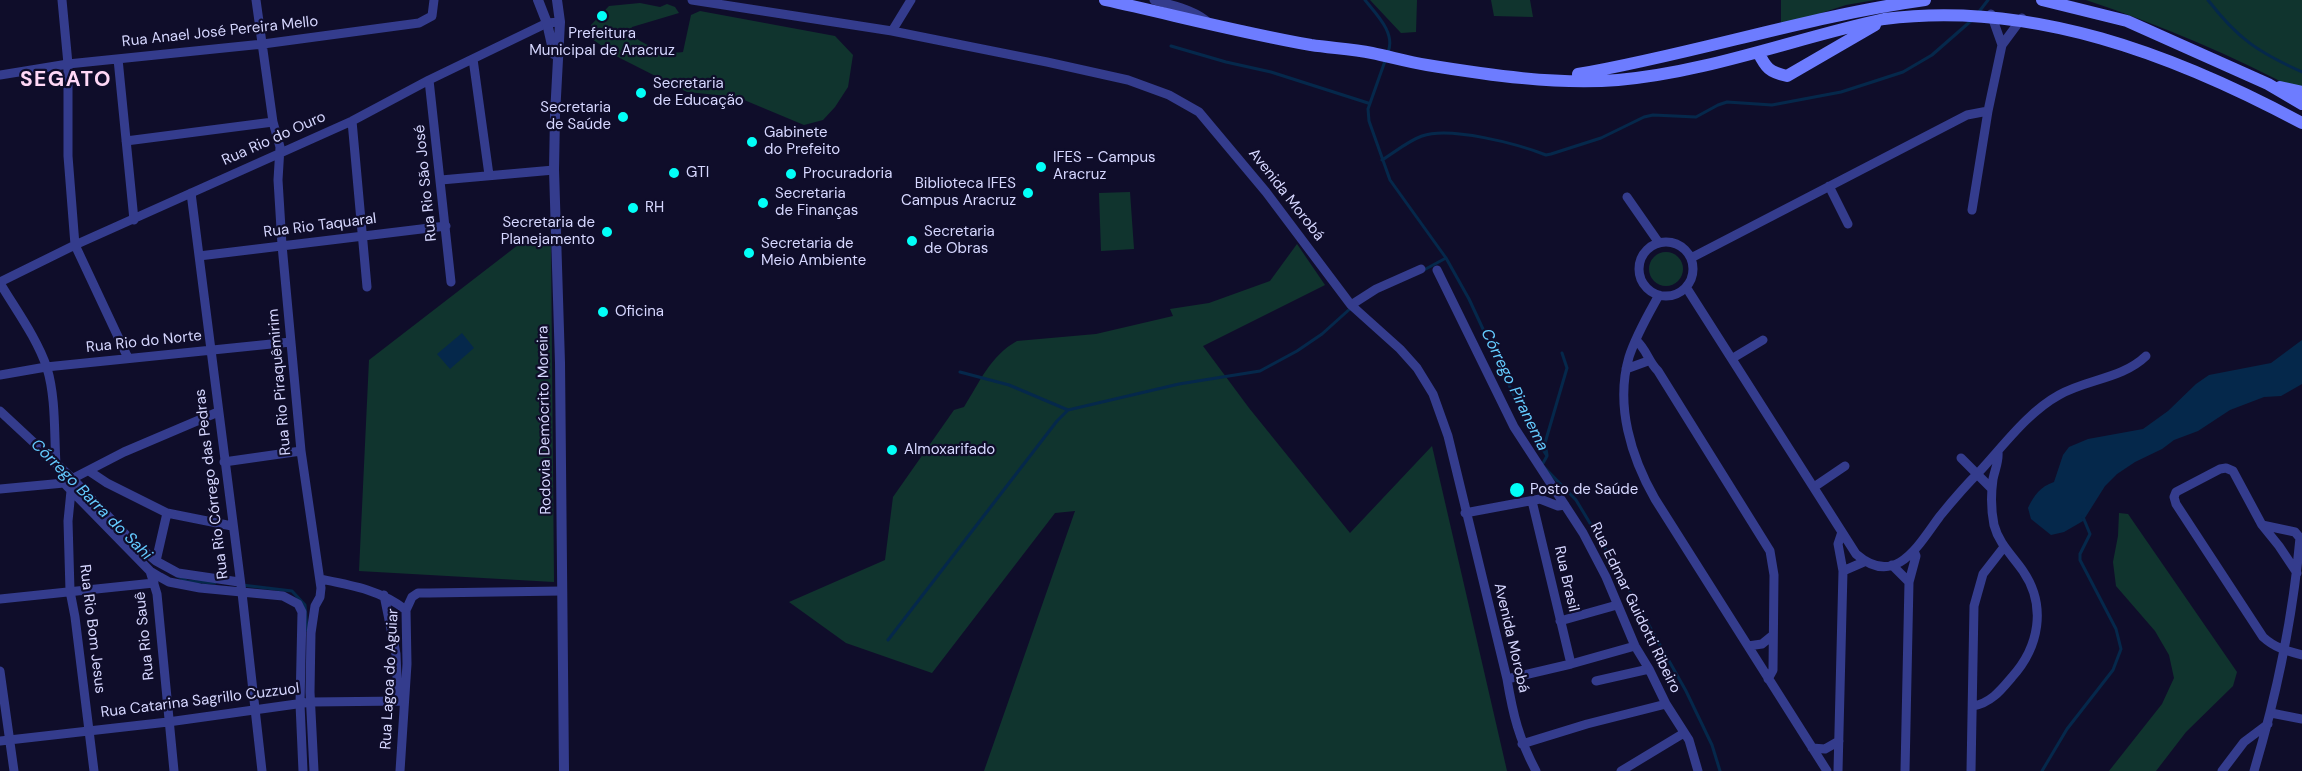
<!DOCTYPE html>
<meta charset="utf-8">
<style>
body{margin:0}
canvas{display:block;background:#0f0d2a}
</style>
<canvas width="2302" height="771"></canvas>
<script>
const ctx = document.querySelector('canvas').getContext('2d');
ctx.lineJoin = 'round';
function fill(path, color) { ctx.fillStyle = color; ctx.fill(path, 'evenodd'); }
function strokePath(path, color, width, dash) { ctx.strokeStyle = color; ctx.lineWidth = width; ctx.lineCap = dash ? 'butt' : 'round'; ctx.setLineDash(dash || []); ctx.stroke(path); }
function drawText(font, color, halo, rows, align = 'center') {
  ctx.font = font + ' "DM Sans",sans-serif'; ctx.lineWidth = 4.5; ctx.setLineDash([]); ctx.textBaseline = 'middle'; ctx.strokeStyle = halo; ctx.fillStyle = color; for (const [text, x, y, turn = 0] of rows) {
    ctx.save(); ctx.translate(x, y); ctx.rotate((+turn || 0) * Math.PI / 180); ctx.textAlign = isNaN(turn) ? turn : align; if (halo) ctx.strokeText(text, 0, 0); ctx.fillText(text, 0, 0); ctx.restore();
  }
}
fill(new Path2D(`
 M1370,0H1417L1416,32L1401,33Z
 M1491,0H1530L1533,17L1494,16Z
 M1781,0H1875L1846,5L1781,26Z
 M2086,0H2302V93C2233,55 2160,25 2086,0Z
 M640,3L660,7L667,4L675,7L679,13L632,27L630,34C644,45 665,55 683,52L691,15L700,11L835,36L853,55L848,87L835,107L823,120L804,125L737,97L687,92L618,57L592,39L591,25L609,6Z
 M1130,192L1134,249L1101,251L1099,193Z
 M531,235L551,246L554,582L359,571L369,360Z
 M1297,244L1325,285L1203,346L1249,408L1350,533L1432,446L1507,771H984L1075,511L1055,513L932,673L846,643L789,602L885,560L893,497L954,410L964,407C980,382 990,356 1017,341L1096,334L1173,316L1170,309L1209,303L1270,281Z
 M1649 269a17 17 0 1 1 34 0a17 17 0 1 1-34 0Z
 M2119,513L2128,514L2237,672L2233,686L2186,732L2156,771H2109L2162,704L2174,678L2169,655L2155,631L2116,586L2113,562L2118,536Z`), '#10342e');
fill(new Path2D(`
 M462,333L474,348L450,369L437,354Z
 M2302,340V384L2281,396L2264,397L2230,410L2198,431L2174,440L2162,449L2135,462L2117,474L2105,486L2083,521L2064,532L2051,535L2031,519L2028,508C2034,495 2040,487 2054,482L2063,455L2069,447L2088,439L2143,429L2168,411L2196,384L2209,375L2271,363Z`), '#05284b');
strokePath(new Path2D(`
 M1365,0C1376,14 1396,33 1388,52
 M2208,0C2238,39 2258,52 2302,72
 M1978,13L1988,0
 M1171,46L1226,62L1271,72L1368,103
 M1385,61L1368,109L1369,121L1390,180L1446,258L1469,299L1530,430L1547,456
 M1382,160C1395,152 1408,141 1422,136C1450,126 1518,144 1546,155L1551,154L1601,138L1644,117L1653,115L1696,117L1718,105L1727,102L1772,105L1841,92L1866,84L1903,72L1932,55L1972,20
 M1422,271L1446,258
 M960,372L1009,385L1068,410
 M1547,455L1545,443L1567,368L1562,353
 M1547,456L1542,465L1576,500L1611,558L1686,691L1712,745L1720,771
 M177,576L187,581L215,583
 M242,585L292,591L305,605L307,630
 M888,640L1057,421L1068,410L1179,384L1260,371L1297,351L1322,334L1352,307
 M2042,771L2067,729L2113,670L2121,649L2116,629L2080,560V554L2090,534L2083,517`), '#05284b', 3);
strokePath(new Path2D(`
 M62,0L68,64V156L75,245L128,358
 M256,0L273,122L280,147L278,180L282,245L301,451L321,588L320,597L315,606L311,633L310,692L314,771
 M692,0L892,31L1047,62L1128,80L1169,95L1199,112L1266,192L1351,305L1400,349L1417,368L1433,394L1448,436L1507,679C1513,715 1519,739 1536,771
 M1154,0C1173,6 1194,9 1209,23
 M892,31L911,0
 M2002,45L2022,18
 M118,59L134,220
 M473,59L489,175
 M0,75L68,64L263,44L419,23L432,16L434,0
 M429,80L451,282
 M352,121L367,287
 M126,141L273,122
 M441,180L554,170
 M1829,186L1848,224
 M191,193L242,593L262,771
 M1627,197L1659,243
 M1972,210L1988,111L2002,45L1991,14
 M1639 269a27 27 0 1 1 54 0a27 27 0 1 1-54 0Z
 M199,256L446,226
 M1691,258L1967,115L1988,111
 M1437,270L1514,427L1583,533L1606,577L1635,646L1649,669L1666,704L1689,740L1698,771
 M0,282L75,245L352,121L429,80L547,23L560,22
 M0,283C16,310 37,338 47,368C56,398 54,433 56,464
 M1686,287L1856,554C1896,589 1919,544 1940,516C1953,500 1966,485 1980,471C2004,445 2028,412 2059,395C2087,379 2122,379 2146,356
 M1659,295C1648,315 1636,335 1629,357C1615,405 1631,457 1655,499L1827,771
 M1351,305L1376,289L1421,269
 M1636,340C1647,350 1648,361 1658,371L1770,551L1774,575L1773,670L1768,679
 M1733,358L1763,340
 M1626,369L1648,361
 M0,375L46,367L291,342
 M0,411L73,479L131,540L156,561L178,573L239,582
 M1961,458L1992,489
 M224,462L301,451
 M89,471L107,483L167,513L232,526
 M64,483L150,571L160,577L169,582L200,588L283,596L298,604L302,612L300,704L303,771
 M1814,487L1845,466
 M0,489L64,483L124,452L218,412
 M71,491L68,521L70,591L75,617L94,771
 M1532,501L1571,664
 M1465,513L1540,499L1558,506L1565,505
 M156,561L167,513
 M1892,565L1909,582
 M150,571L157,594L174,771
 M1843,571L1866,561
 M2297,573L2279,546L2262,525L2233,471L2226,468L2220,469L2176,492L2174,497L2176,504L2263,637C2275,648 2287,651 2302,655
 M320,579C351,585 381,590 406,610
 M384,595L396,654L398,700
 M0,599L154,583
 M1560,621L1617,605
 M1748,646L1762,644L1773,635
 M0,671L14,771
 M1507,679L1571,664L1635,646
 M1596,681L1649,669
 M1973,706C1991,703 2001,690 2012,677C2039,647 2047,606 2023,571C2012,555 1999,544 1994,525C1991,510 1991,493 1993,479C1995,469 1999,462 1998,452
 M2271,713L2302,719
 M0,741L168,722L311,702L404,701
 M1522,744L1587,724L1666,704
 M1812,748L1825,749L1839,741
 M400,771L407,664L406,610L412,597L418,593H429L562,591
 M1621,771L1684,733
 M1838,771L1843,571L1838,544L1842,532
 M1905,771L1909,582L1916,556L1914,551
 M1971,771L1974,606L1983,574L2004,547
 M2222,771L2244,742L2268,724
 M2254,771C2277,694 2293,617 2300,538L2295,532L2262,525`), '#343c8d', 9);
strokePath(new Path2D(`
 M538,0L547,23L554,54
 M557,0L560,22L555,115L554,170L560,363L564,771`), '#343c8d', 10);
strokePath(new Path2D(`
 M1105,0C1174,15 1242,33 1311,45C1331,48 1352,49 1372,53C1391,57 1409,62 1427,65C1488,75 1557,85 1618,80C1709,72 1796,38 1884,19C2032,0 2175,55 2302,123
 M2042,0L2127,21L2268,84L2302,104
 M1758,52C1766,68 1769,72 1787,76L1875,25
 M1578,74C1695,54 1808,16 1925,0
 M2280,87L2302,92`), '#6d7cff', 12);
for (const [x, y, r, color] of [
 [602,16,6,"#02fff8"],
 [641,93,6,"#02fff8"],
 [623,117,6,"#02fff8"],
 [752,142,6,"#02fff8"],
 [1041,167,6,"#02fff8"],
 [674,173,6,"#02fff8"],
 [791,174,6,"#02fff8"],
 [1028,193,6,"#02fff8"],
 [763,203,6,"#02fff8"],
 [633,208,6,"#02fff8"],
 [607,232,6,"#02fff8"],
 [912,241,6,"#02fff8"],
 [749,253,6,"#02fff8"],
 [603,312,6,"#02fff8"],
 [892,450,6,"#02fff8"],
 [1517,490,8,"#02fff8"]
]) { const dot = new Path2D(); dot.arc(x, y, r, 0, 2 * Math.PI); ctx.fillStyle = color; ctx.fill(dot); strokePath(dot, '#0f0d2a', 2); }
drawText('15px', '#d6d7ff', '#0f0d2a', [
 ["Rua Anael José Pereira Mello",220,32,-6],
 ["Rua Rio do Ouro",274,139,-24],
 ["Rua Rio São José",426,183,-96],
 ["Avenida Morobá",1286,195,52],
 ["Rua Rio Taquaral",320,226,-7],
 ["Rua Rio do Norte",144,342,-6],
 ["Rua Rio Piraquêmirim",280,382,-95],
 ["Rodovia Demócrito Moreira",545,420,-91],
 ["Rua Rio Córrego das Pedras",212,484,-97],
 ["Rua Brasil",1566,579,77],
 ["Rua Edmar Guidotti Ribeiro",1635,608,64],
 ["Rua Rio Bom Jesus",92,629,83],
 ["Rua Rio Sauê",145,636,-96],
 ["Avenida Morobá",1511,638,77],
 ["Rua Lagoa do Aguiar",390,679,-87],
 ["Rua Catarina Sagrillo Cuzzuol",200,701,-7]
]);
drawText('15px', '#d6d7ff', '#0f0d2a', [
 ["Prefeitura",602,34,"center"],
 ["Municipal de Aracruz",602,51,"center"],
 ["Secretaria",653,84],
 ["de Educação",653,101],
 ["Secretaria",611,108,"right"],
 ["de Saúde",611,125,"right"],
 ["Gabinete",764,133],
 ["do Prefeito",764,150],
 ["IFES - Campus",1053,158],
 ["Aracruz",1053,175],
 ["GTI",686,173],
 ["Procuradoria",803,174],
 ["Biblioteca IFES",1016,184,"right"],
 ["Campus Aracruz",1016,201,"right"],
 ["Secretaria",775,194],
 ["de Finanças",775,211],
 ["RH",645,208],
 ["Secretaria de",595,223,"right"],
 ["Planejamento",595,240,"right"],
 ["Secretaria",924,232],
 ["de Obras",924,249],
 ["Secretaria de",761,244],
 ["Meio Ambiente",761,261],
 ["Oficina",615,312],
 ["Almoxarifado",904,450],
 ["Posto de Saúde",1530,490]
], 'left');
drawText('italic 16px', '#64cbff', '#0f0d2a', [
 ["Córrego Piranema",1514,390,64],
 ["Córrego Barra do Sahi",91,500,45]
]);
ctx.letterSpacing = '1.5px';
drawText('bold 21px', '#ffd8f6', '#0f0d2a', [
 ["SEGATO",66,80]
]);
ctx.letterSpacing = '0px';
</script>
